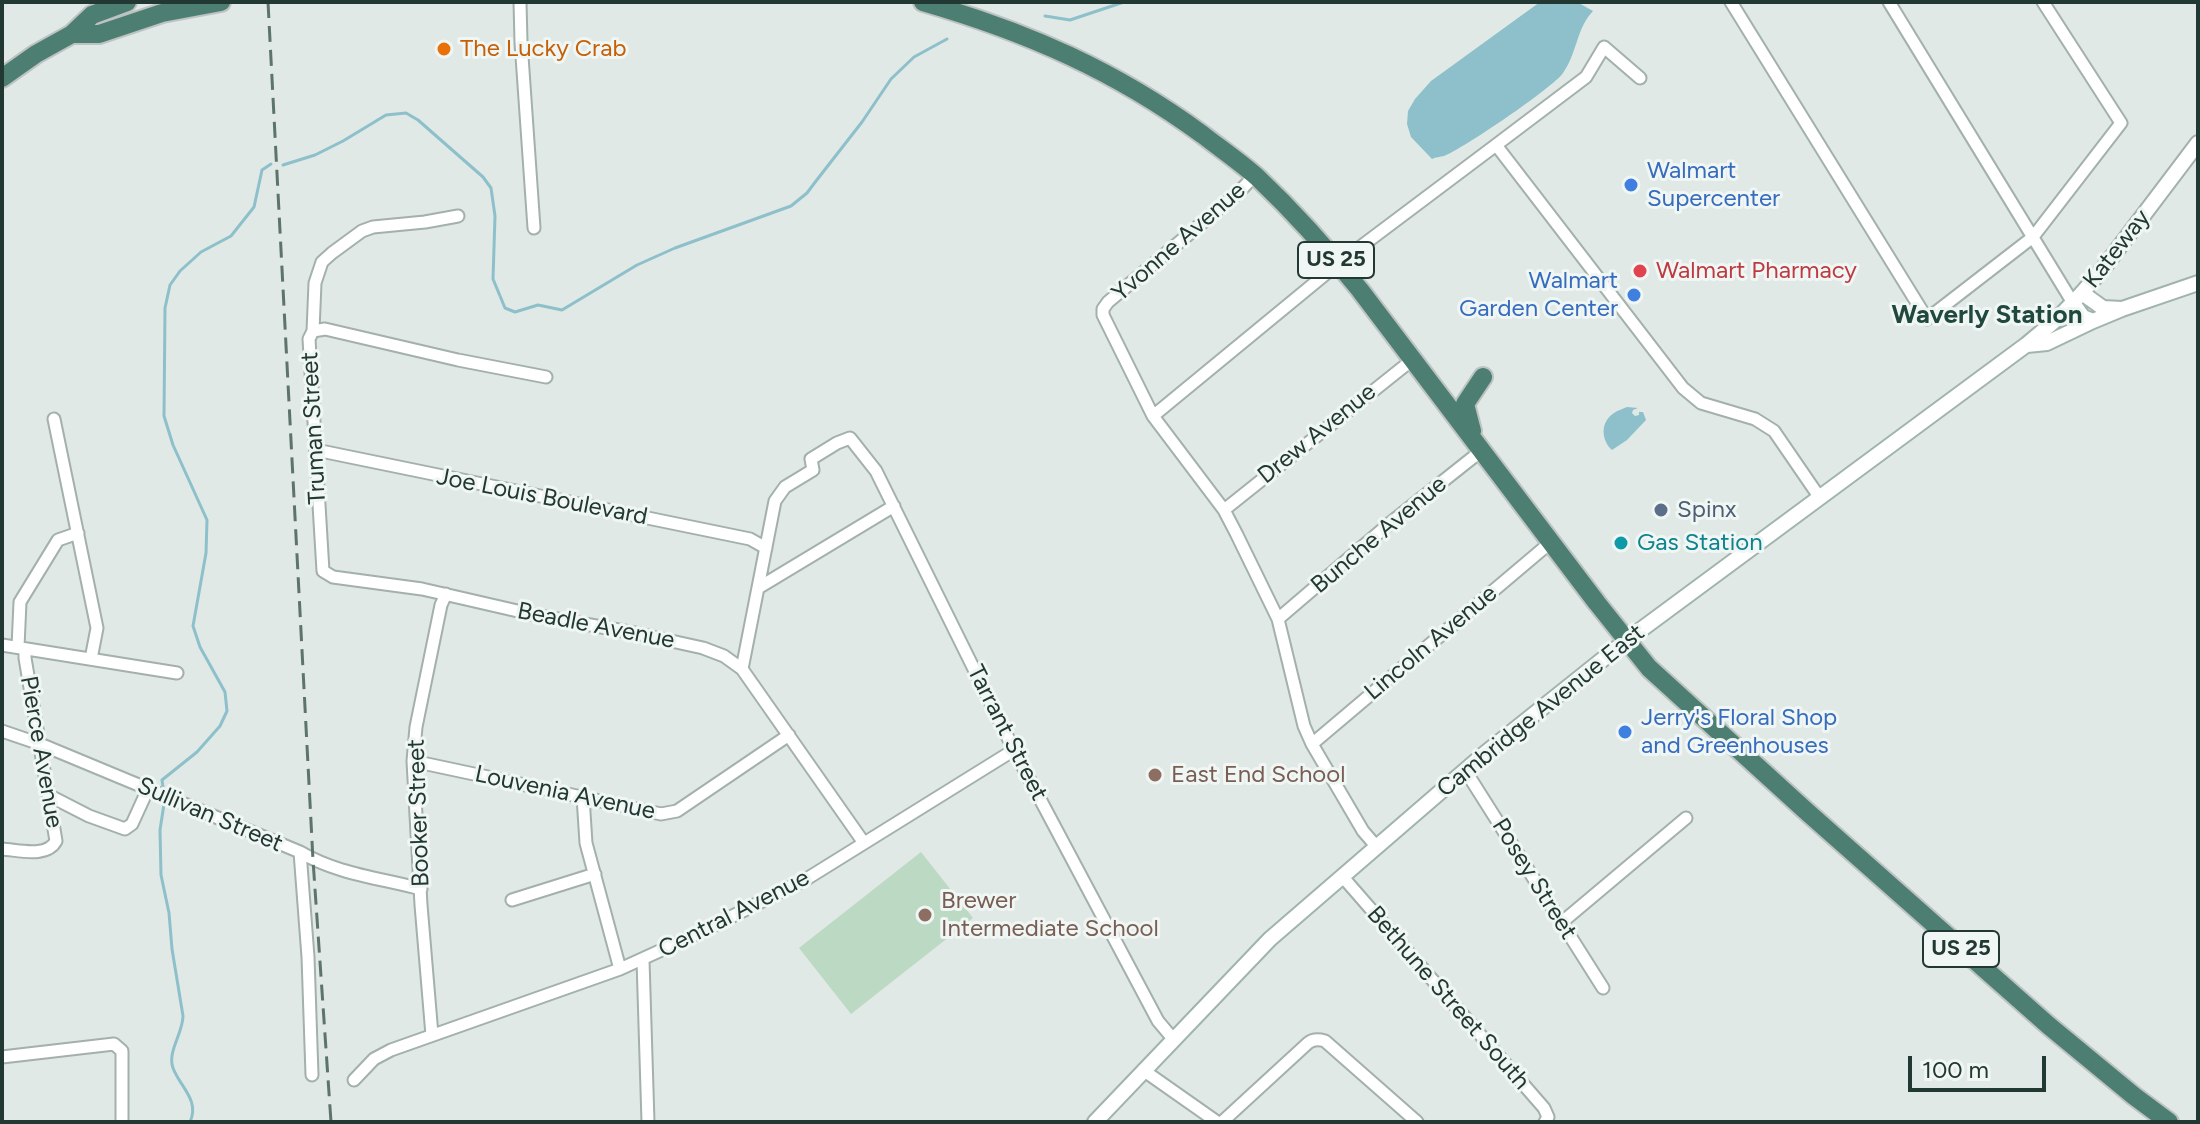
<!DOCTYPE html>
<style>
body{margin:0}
#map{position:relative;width:2200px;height:1124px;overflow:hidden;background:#e0e9e5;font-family:Figtree,sans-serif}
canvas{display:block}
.frame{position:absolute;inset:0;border:4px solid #223832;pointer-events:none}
.scale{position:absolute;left:1908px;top:1056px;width:138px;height:36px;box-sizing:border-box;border:4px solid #223832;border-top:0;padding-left:10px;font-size:24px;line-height:28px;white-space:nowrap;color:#223832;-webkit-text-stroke:6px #f0f6f3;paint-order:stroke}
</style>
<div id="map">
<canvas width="2200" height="1124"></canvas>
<div class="frame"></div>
<div class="scale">100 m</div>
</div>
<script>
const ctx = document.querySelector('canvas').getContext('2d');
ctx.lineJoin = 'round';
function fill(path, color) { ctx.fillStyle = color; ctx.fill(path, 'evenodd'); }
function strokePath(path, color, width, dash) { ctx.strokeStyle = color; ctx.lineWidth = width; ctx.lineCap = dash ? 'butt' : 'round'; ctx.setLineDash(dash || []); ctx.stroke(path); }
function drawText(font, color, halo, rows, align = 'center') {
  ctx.font = font + ' Figtree,sans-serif'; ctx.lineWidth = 6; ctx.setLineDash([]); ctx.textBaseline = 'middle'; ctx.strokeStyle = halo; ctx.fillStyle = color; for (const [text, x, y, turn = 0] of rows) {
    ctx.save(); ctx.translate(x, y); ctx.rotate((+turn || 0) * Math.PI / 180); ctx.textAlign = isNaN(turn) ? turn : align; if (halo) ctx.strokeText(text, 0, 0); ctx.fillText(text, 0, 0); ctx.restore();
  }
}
fill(new Path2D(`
 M921,852L973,918L851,1014L799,948Z`), '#bbd9c3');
fill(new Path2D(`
 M1540,2H1577L1593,11C1576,29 1577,54 1563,73C1554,87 1461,150 1444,156C1440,157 1436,157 1432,159L1411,137L1407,124L1408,111L1415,99L1431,81Z
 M1627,407L1638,408L1633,410L1632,413L1635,416L1639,415V412H1643L1646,420L1627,440L1612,450C1601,440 1600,422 1614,413C1618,410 1623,409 1627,407Z`), '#8dc0ca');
strokePath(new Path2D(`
 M1045,16L1070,20L1124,2
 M283,165L315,155L343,141L386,115L406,113L418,120L483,177L491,188L495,216L493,279L505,308L515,312L538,305L562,310L637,265L675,248L791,206L807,193L816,181L862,122L891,79L914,57L947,39
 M163,787L162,780L197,752L220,726L227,711L225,692L200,647L193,626L206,553L207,520L173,445L164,416L165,308L170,285L180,271L201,252L231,236L254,207L262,170L271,164
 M164,804L160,830L161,875L169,913L172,949L183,1016C183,1033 167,1052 173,1068C180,1087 200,1100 190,1122`), '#8dc0ca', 3);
const minor = new Path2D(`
 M520,2L521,42L534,228
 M1731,2L1927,319L2033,237L2121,123L2043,2
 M1889,2L2073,303
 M1496,145L1586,77L1604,47L1640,78
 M1255,175L1239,192L1108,302L1103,309V315L1153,416L1224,510L1236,533L1278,619L1304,726L1312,744L1363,831L1376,846
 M458,216L425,222L373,227L362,231L332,253L322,262L315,283L313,331L309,339L323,571L333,577L422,589L535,615L635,633L703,648L724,656L742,669
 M313,331L325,329L458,360L546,377
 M1153,416L1339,263L1496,145L1683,388L1701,403L1755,419L1774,431L1820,498
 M54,419L97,628L91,659
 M316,450L750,539L766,548
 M1224,510L1412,360
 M758,588L894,506
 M1278,619L1389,524L1481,451
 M2,645L177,673
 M18,647L20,602L58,540L78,533
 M2,731L40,744L300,852C337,874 380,878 421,889
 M1312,744L1551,542
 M413,761L661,814L677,811L789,735
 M1465,770L1603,988
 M48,795L89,816L125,829L132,824L148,789
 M583,797L586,843L620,969
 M864,843L742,669L775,501L785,487L813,470L811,459L837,443L850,438L876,471L1014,750L1158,1021L1174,1040
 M2,849C19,850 47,858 56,841L25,658V649
 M300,852L308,957L312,1075
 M1342,876L1544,1108L1548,1117L1545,1122
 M512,900L595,874
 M1561,923L1686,818
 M643,960L648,1122
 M432,1035L421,905L413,761L416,727L441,605L446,594
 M2,1057L114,1044L122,1051V1122
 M1143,1070L1217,1122
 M354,1080L374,1059L391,1050L620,969L699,933L808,878L1014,750
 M1222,1122L1308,1043C1313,1039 1318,1039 1325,1041L1417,1122`);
const tertiary = new Path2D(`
 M2082,293L2105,266L2198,143`);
const secondary = new Path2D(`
 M2073,303L2083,317L2093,321L2122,309L2198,283
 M2027,345L2047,343L2093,321
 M1095,1122L1270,939L1483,755L1627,640L2026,345L2057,319L2082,293L2103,308L2122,309`);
const trunk = new Path2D(`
 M923,2C1027,32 1116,71 1203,135C1221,149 1240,162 1257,177C1294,212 1328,250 1360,290L1597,603L1649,668L1805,810L2048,1025L2134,1096L2169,1122
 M72,34H99L162,13L221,2
 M2,78L36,54L72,34L92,15L127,2
 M1472,431L1465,404L1483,377`);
strokePath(minor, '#a3b0ac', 15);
strokePath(tertiary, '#a3b0ac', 18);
strokePath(secondary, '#a0b4ad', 18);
strokePath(trunk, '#bdc3c2', 22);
strokePath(minor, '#fff', 11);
strokePath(tertiary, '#fff', 14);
strokePath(secondary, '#fff', 14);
strokePath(trunk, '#4d7e72', 18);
strokePath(new Path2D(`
 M268,2L313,860L331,1122`), '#5d746d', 3, [16, 8]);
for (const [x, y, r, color] of [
 [444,49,8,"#e8710a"],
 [1631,185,8,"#3f7fe0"],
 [1640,271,8,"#e0444e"],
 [1634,295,8,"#3f7fe0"],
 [1661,510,8,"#5c6f8a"],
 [1621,543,8,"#0f9aa8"],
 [1625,732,8,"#3f7fe0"],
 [1155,775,8,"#8d6e63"],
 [925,915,8,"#8d6e63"]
]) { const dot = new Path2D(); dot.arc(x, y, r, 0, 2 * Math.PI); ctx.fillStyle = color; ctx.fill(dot); strokePath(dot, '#f0f6f3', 3); }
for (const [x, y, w] of [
 [1336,260,76],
 [1961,949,76]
]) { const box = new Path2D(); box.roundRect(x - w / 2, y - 18, w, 36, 6); ctx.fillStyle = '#f0f6f3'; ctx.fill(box); strokePath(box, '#223832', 2); }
drawText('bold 22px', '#223832', null, [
 ["US 25",1336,260],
 ["US 25",1961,949]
]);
drawText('24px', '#c56008', '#f0f6f3', [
 ["The Lucky Crab",460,49]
], 'left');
drawText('24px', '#366cbe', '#f0f6f3', [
 ["Walmart",1647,171],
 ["Supercenter",1647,199],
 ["Walmart",1618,281,"right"],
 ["Garden Center",1618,309,"right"],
 ["Jerry's Floral Shop",1641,718],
 ["and Greenhouses",1641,746]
], 'left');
drawText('24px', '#223832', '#f0f6f3', [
 ["Yvonne Avenue",1179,242,-41],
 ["Kateway",2117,249,-52],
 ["Truman Street",314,428,-93],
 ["Drew Avenue",1317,434,-39],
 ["Joe Louis Boulevard",542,497,11],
 ["Bunche Avenue",1379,535,-40],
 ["Beadle Avenue",596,626,11],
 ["Lincoln Avenue",1431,643,-40],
 ["Cambridge Avenue East",1541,711,-39],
 ["Tarrant Street",1007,733,63],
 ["Pierce Avenue",41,752,80],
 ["Louvenia Avenue",565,793,12],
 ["Booker Street",419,813,-92],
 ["Sullivan Street",210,815,23],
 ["Posey Street",1534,879,58],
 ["Central Avenue",734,914,-27],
 ["Bethune Street South",1448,998,49]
]);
drawText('24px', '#be3a42', '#f0f6f3', [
 ["Walmart Pharmacy",1656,271]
], 'left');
drawText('24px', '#4e5e75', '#f0f6f3', [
 ["Spinx",1677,510]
], 'left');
drawText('24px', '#0d838f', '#f0f6f3', [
 ["Gas Station",1637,543]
], 'left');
drawText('24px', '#785e54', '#f0f6f3', [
 ["East End School",1171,775],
 ["Brewer",941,901],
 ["Intermediate School",941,929]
], 'left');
drawText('bold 26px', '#21483e', '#f0f6f3', [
 ["Waverly Station",1987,315]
]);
</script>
